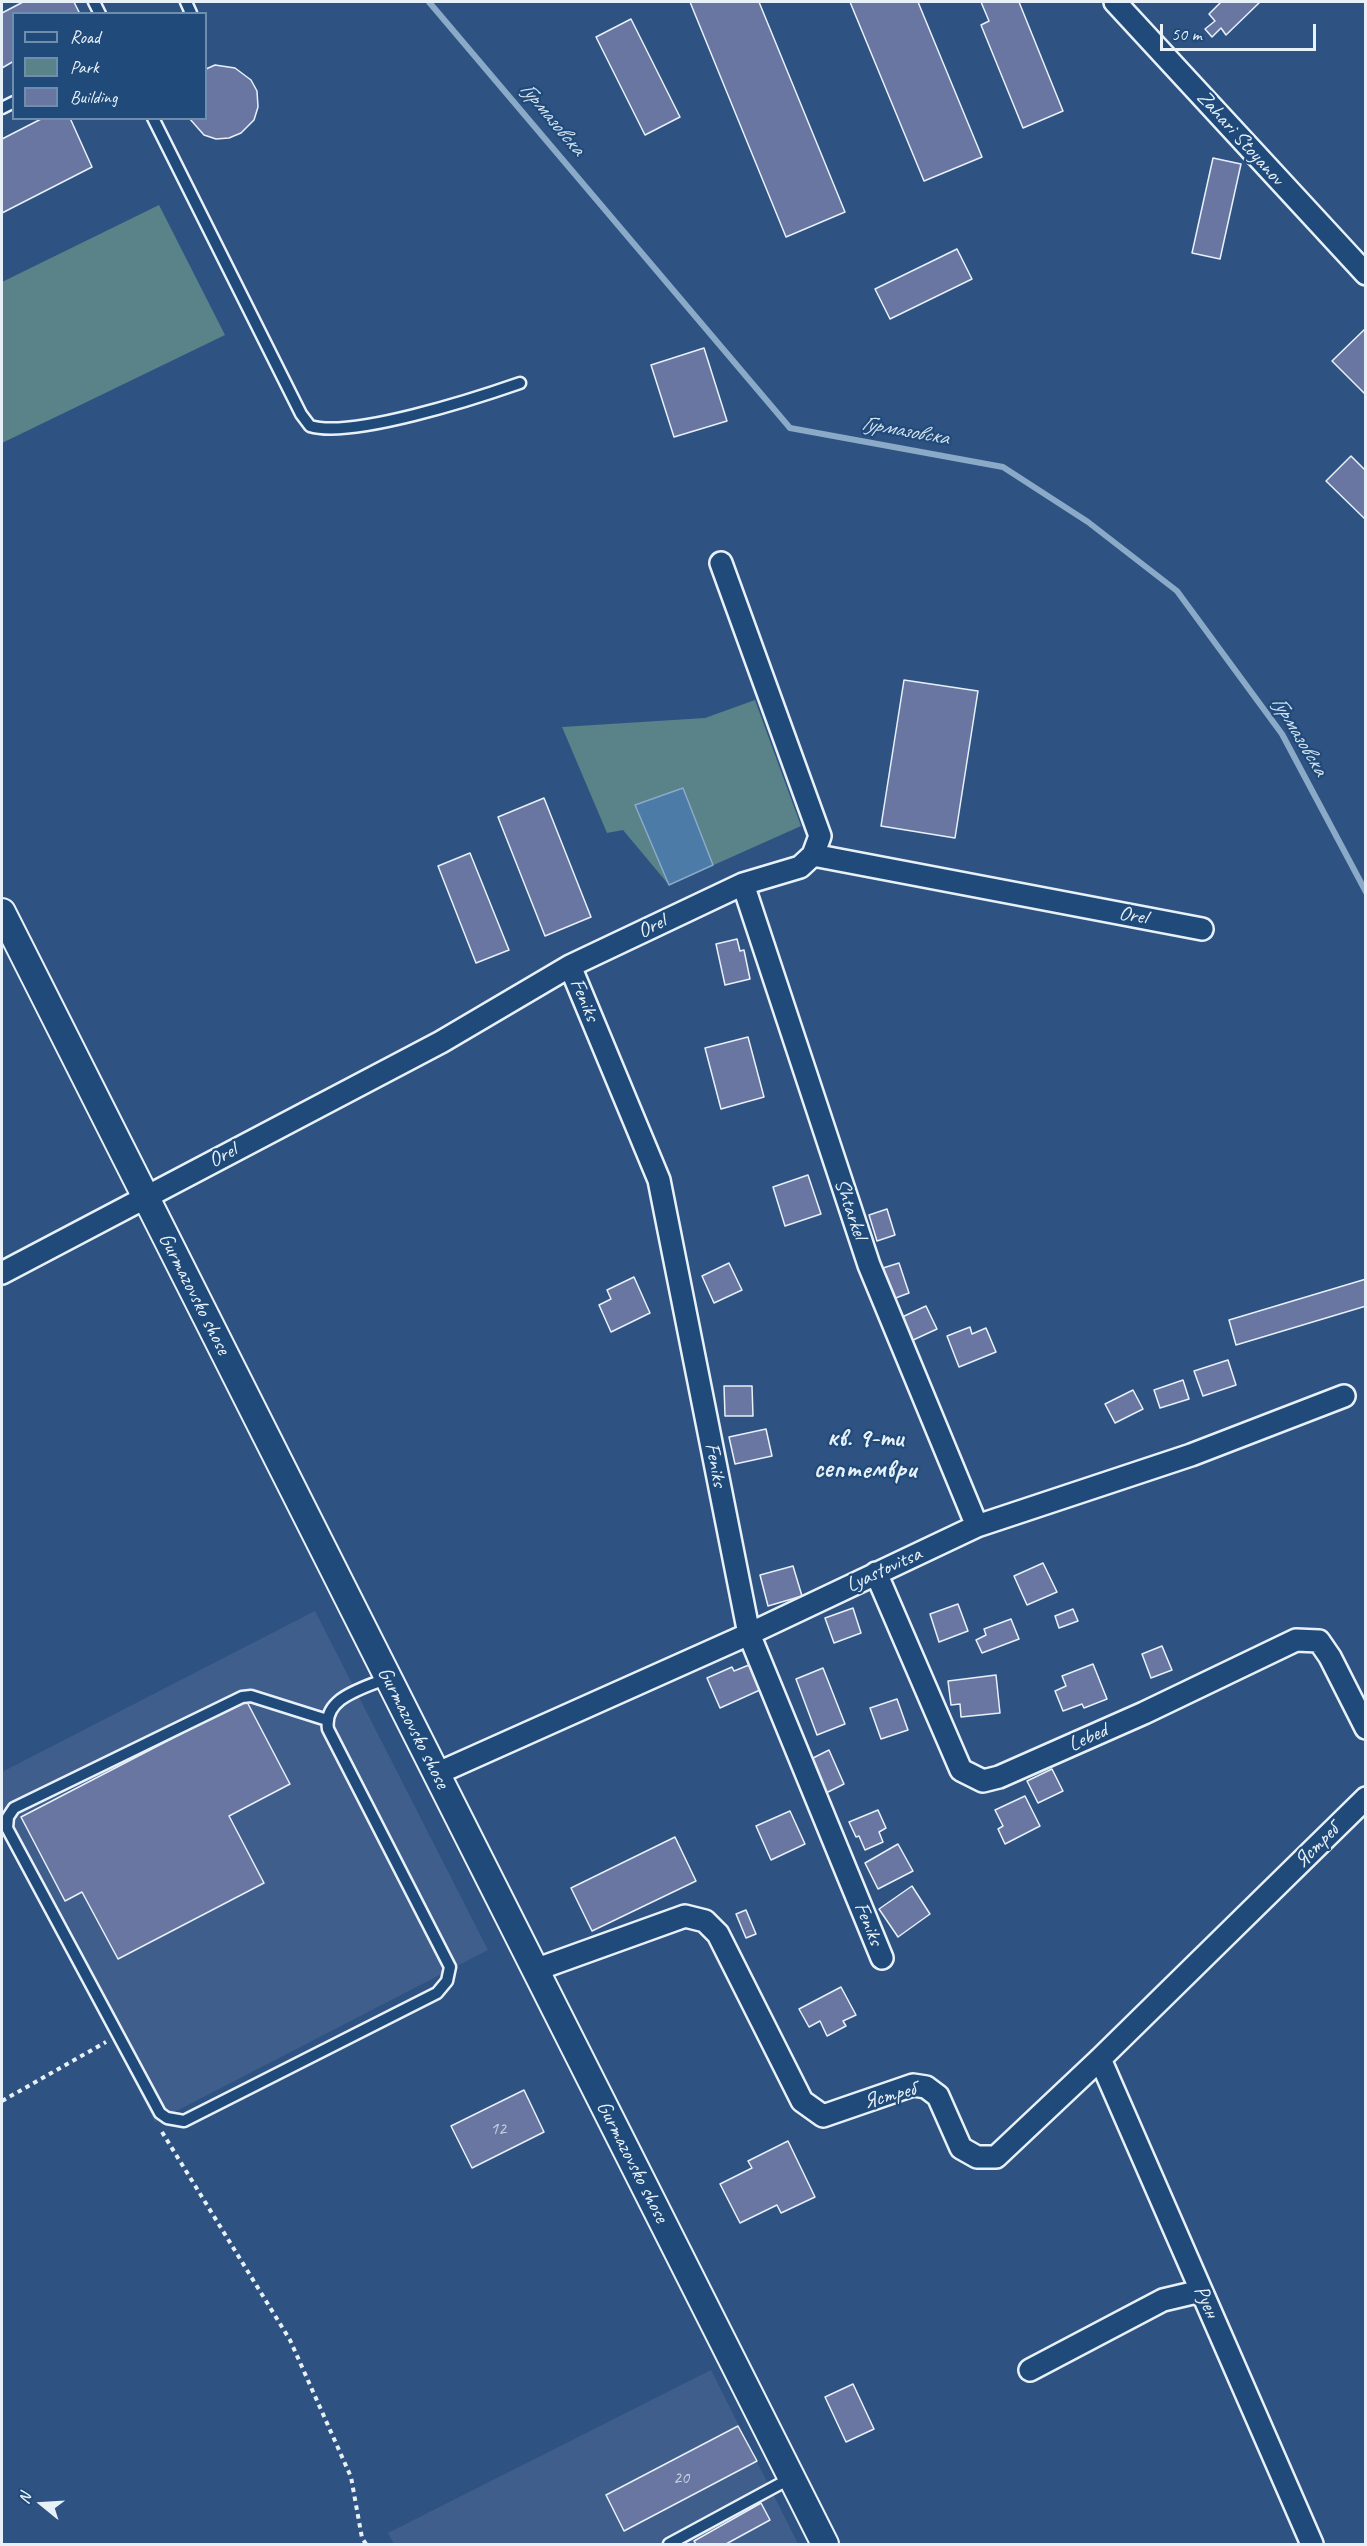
<!DOCTYPE html>
<meta charset="utf-8">
<style>
body{margin:0}
#map{position:relative;width:1367px;height:2546px;overflow:hidden;background:#2e5382;font-family:Caveat,sans-serif}
canvas{display:block}
.frame{position:absolute;inset:0;border:3px solid #e8f1f8;pointer-events:none}
.legend{position:absolute;left:12px;top:12px;width:195px;height:108px;box-sizing:border-box;background:#1f4a7a;border:2px solid #6f8dac;margin:0;padding:8px 10px;list-style:none;font-size:18px;color:#e8f1f8}
.legend li{display:flex;align-items:center;gap:12px;height:30px}
.legend b{width:30px;border:2px solid #6f8dac}
.north{position:absolute;left:12px;top:2474px;width:60px;height:60px;-webkit-text-stroke:4px #1f4a7a;paint-order:stroke;rotate:288deg;font-size:16px;font-weight:700;line-height:24px;text-align:center;color:#e8f1f8}
.north::after{content:'';display:block;margin:auto;width:21px;height:27px;background:#e8f1f8;clip-path:polygon(50% 0,100% 100%,50% 72%,0 100%)}
.scale{position:absolute;left:1160px;top:24px;width:156px;height:27px;box-sizing:border-box;border:3px solid #e8f1f8;border-top:0;padding-left:8px;font-size:18px;line-height:21px;white-space:nowrap;color:#e8f1f8;-webkit-text-stroke:4px #1f4a7a;paint-order:stroke}
</style>
<div id="map">
<canvas width="1367" height="2546"></canvas>
<div class="frame"></div>
<ul class="legend">
<li><b style="height:8px;background:#1f4a7a"></b>Road</li>
<li><b style="height:16px;background:#598289"></b>Park</li>
<li><b style="height:16px;background:#6a76a2"></b>Building</li>
</ul>
<div class="north">N</div>
<div class="scale">50 m</div>
</div>
<script>
const ctx = document.querySelector('canvas').getContext('2d');
ctx.lineJoin = 'round';
function fill(path, color) { ctx.fillStyle = color; ctx.fill(path, 'evenodd'); }
function strokePath(path, color, width, dash) { ctx.strokeStyle = color; ctx.lineWidth = width; ctx.lineCap = dash ? 'butt' : 'round'; ctx.setLineDash(dash || []); ctx.stroke(path); }
function drawText(font, color, halo, rows, align = 'center') {
  ctx.font = font + ' Caveat,sans-serif'; ctx.lineWidth = 4.5; ctx.setLineDash([]); ctx.textBaseline = 'middle'; ctx.strokeStyle = halo; ctx.fillStyle = color; for (const [text, x, y, turn = 0] of rows) {
    ctx.save(); ctx.translate(x, y); ctx.rotate((+turn || 0) * Math.PI / 180); ctx.textAlign = isNaN(turn) ? turn : align; if (halo) ctx.strokeText(text, 0, 0); ctx.fillText(text, 0, 0); ctx.restore();
  }
}
fill(new Path2D(`
 M315,1611L488,1950L155,2122L2,1821V1772Z
 M711,2370L798,2544H394L388,2533Z`), '#405e8c');
fill(new Path2D(`
 M159,205L225,335L2,443V282Z
 M755,700L801,826L669,885L623,830L607,833L562,727L705,718Z`), '#598289');
const water = new Path2D(`
 M683,788L713,865L669,885L635,805Z`);
fill(water, '#4c7ba8');
strokePath(water, '#8aaac8', 1.5);
strokePath(new Path2D(`
 M429,2L790,428L1003,467L1088,522L1177,591L1282,734L1366,892`), '#8aaac8', 6);
const building = new Path2D(`
 M23,2H74L80,14H14V61L2,68V13Z
 M690,2H759L845,212L786,237Z
 M850,2H918L982,157L924,181Z
 M981,2H1019L1063,111L1023,128L981,25L989,21Z
 M1221,2H1260L1226,35L1221,28L1212,37L1205,29L1215,21L1209,14Z
 M631,19L680,117L645,135L596,37Z
 M215,65L235,68L251,80L257,91L258,107L254,120L241,133L229,138L216,139L204,135L189,118H206V69Z
 M43,118H70L92,167L2,213V139Z
 M1213,158L1241,164L1220,259L1192,253Z
 M957,249L972,279L890,319L875,289Z
 M1366,328V395L1332,361Z
 M704,348L727,421L674,437L651,365Z
 M1351,456L1366,471V520L1326,481Z
 M904,680L978,691L955,838L881,826Z
 M544,798L591,917L545,936L498,817Z
 M470,853L509,950L476,963L438,866Z
 M737,939L740,951L744,950L750,979L725,985L716,944Z
 M748,1037L764,1097L721,1109L705,1048Z
 M808,1175L821,1214L785,1226L773,1187Z
 M887,1209L895,1235L877,1241L869,1215Z
 M729,1263L742,1290L714,1303L702,1276Z
 M899,1263L909,1293L893,1299L883,1268Z
 M634,1277L650,1313L611,1332L599,1305L611,1299L607,1290Z
 M1366,1279V1306L1236,1345L1229,1320Z
 M926,1306L937,1329L911,1341L900,1318Z
 M970,1327L972,1334L986,1328L996,1352L959,1367L947,1336Z
 M1228,1360L1236,1385L1203,1396L1194,1371Z
 M1183,1380L1189,1399L1160,1408L1154,1390Z
 M724,1386H752L753,1416H725Z
 M1133,1390L1143,1409L1115,1423L1105,1404Z
 M766,1429L772,1456L735,1464L729,1437Z
 M1043,1563L1057,1592L1027,1605L1014,1576Z
 M793,1566L802,1596L768,1606L760,1575Z
 M958,1604L968,1631L939,1642L930,1614Z
 M853,1608L861,1633L834,1643L825,1618Z
 M1073,1609L1078,1621L1059,1628L1055,1616Z
 M1011,1619L1019,1639L982,1653L976,1640L986,1635L984,1629Z
 M1162,1646L1172,1670L1151,1678L1142,1654Z
 M1093,1664L1107,1699L1084,1708L1082,1704L1063,1711L1055,1691L1066,1686L1062,1676Z
 M749,1665L760,1690L720,1708L707,1678L732,1667L734,1671Z
 M823,1668L845,1724L817,1735L796,1679Z
 M996,1675L1000,1713L961,1717L960,1704L951,1705L948,1681Z
 M897,1699L908,1730L881,1739L870,1708Z
 M246,1700L290,1784L229,1816L264,1883L118,1959L82,1892L65,1901L21,1817Z
 M829,1750L844,1784L824,1794L809,1760Z
 M1052,1769L1063,1791L1038,1803L1027,1781Z
 M1025,1796L1040,1826L1005,1844L998,1829L1003,1826L995,1810Z
 M878,1810L886,1828L879,1832L883,1842L865,1850L859,1836L856,1837L849,1822Z
 M790,1811L805,1844L771,1860L756,1826Z
 M675,1837L696,1881L592,1931L571,1888Z
 M898,1844L913,1871L878,1889L865,1863Z
 M912,1886L930,1914L898,1937L879,1909Z
 M746,1910L756,1934L746,1938L736,1914Z
 M841,1987L856,2015L843,2021L846,2026L827,2036L820,2021L809,2027L799,2009Z
 M524,2090L544,2132L472,2168L451,2126Z
 M788,2141L815,2197L781,2213L777,2205L740,2223L720,2184L752,2168L748,2161Z
 M853,2384L874,2429L846,2442L825,2397Z
 M738,2426L757,2461L624,2531L606,2495Z
 M761,2503L770,2520L726,2544H696L694,2541Z`);
fill(building, '#6a76a2');
strokePath(building, '#e8f1f8', 1.5);
const service = new Path2D(`
 M94,2L100,14
 M186,2L191,13L189,14
 M2,108L14,102
 M153,118L301,414L310,426C351,439 477,398 520,383
 M327,1720L251,1696L242,1697L14,1808L8,1817L7,1828L160,2113L167,2118L184,2121L437,1993L447,1981L450,1967L328,1729C323,1697 363,1689 387,1678
 M669,2544L791,2478`);
const minor = new Path2D(`
 M1115,2L1366,274
 M721,563L820,836L813,855
 M743,884L869,1265L977,1526
 M570,966L659,1180L749,1634L882,1958
 M2,1273L441,1042L570,966L743,884L800,867L813,855L1202,929
 M876,1573L961,1770L983,1781L999,1777L1144,1713L1296,1640L1319,1641L1330,1657L1366,1728
 M436,1774L749,1634L977,1526L1191,1455L1344,1396
 M535,1970L685,1916L705,1921L718,1934L802,2101L823,2116L913,2085L926,2087L938,2096L961,2148L977,2157H996L1100,2059L1366,1798
 M1100,2059L1312,2544
 M1030,2370L1163,2300L1201,2291`);
const tertiary = new Path2D(`
 M2,912L825,2544`);
strokePath(service, '#e8f1f8', 15);
strokePath(minor, '#e8f1f8', 26);
strokePath(tertiary, '#e8f1f8', 30);
strokePath(new Path2D(`
 M2,2101L106,2042
 M162,2132L290,2340L351,2477L362,2538L366,2544`), '#e8f1f8', 4, [4.5, 4.5]);
strokePath(service, '#1f4a7a', 10);
strokePath(minor, '#1f4a7a', 21);
strokePath(tertiary, '#1f4a7a', 26);
drawText('18px', '#c8d2e2', null, [
 ["12",498,2129],
 ["20",681,2478]
]);
drawText('21px', '#e8f1f8', '#1f4a7a', [
 ["Zahari Stoyanov",1240,138,48],
 ["Orel",1133,916,11],
 ["Orel",652,927,-26],
 ["Feniks",584,1000,67],
 ["Orel",223,1156,-28],
 ["Shtarkel",850,1209,71],
 ["Gurmazovsko shose",194,1294,63],
 ["Feniks",715,1465,79],
 ["Lyastovitsa",884,1570,-25],
 ["Gurmazovsko shose",413,1728,63],
 ["Lebed",1088,1738,-24],
 ["Ястреб",1317,1846,-45],
 ["Feniks",868,1924,68],
 ["Ястреб",890,2096,-15],
 ["Gurmazovsko shose",632,2162,63],
 ["Руен",1206,2302,66]
]);
drawText('italic 22px', '#d1dfec', '#1f4a7a', [
 ["Гурмазовска",552,119,50],
 ["Гурмазовска",905,431,10],
 ["Гурмазовска",1299,736,59]
]);
drawText('bold 27px', '#e8f1f8', '#1f4a7a', [
 ["кв. 9-ти",865,1439],
 ["септември",865,1470]
]);
</script>
